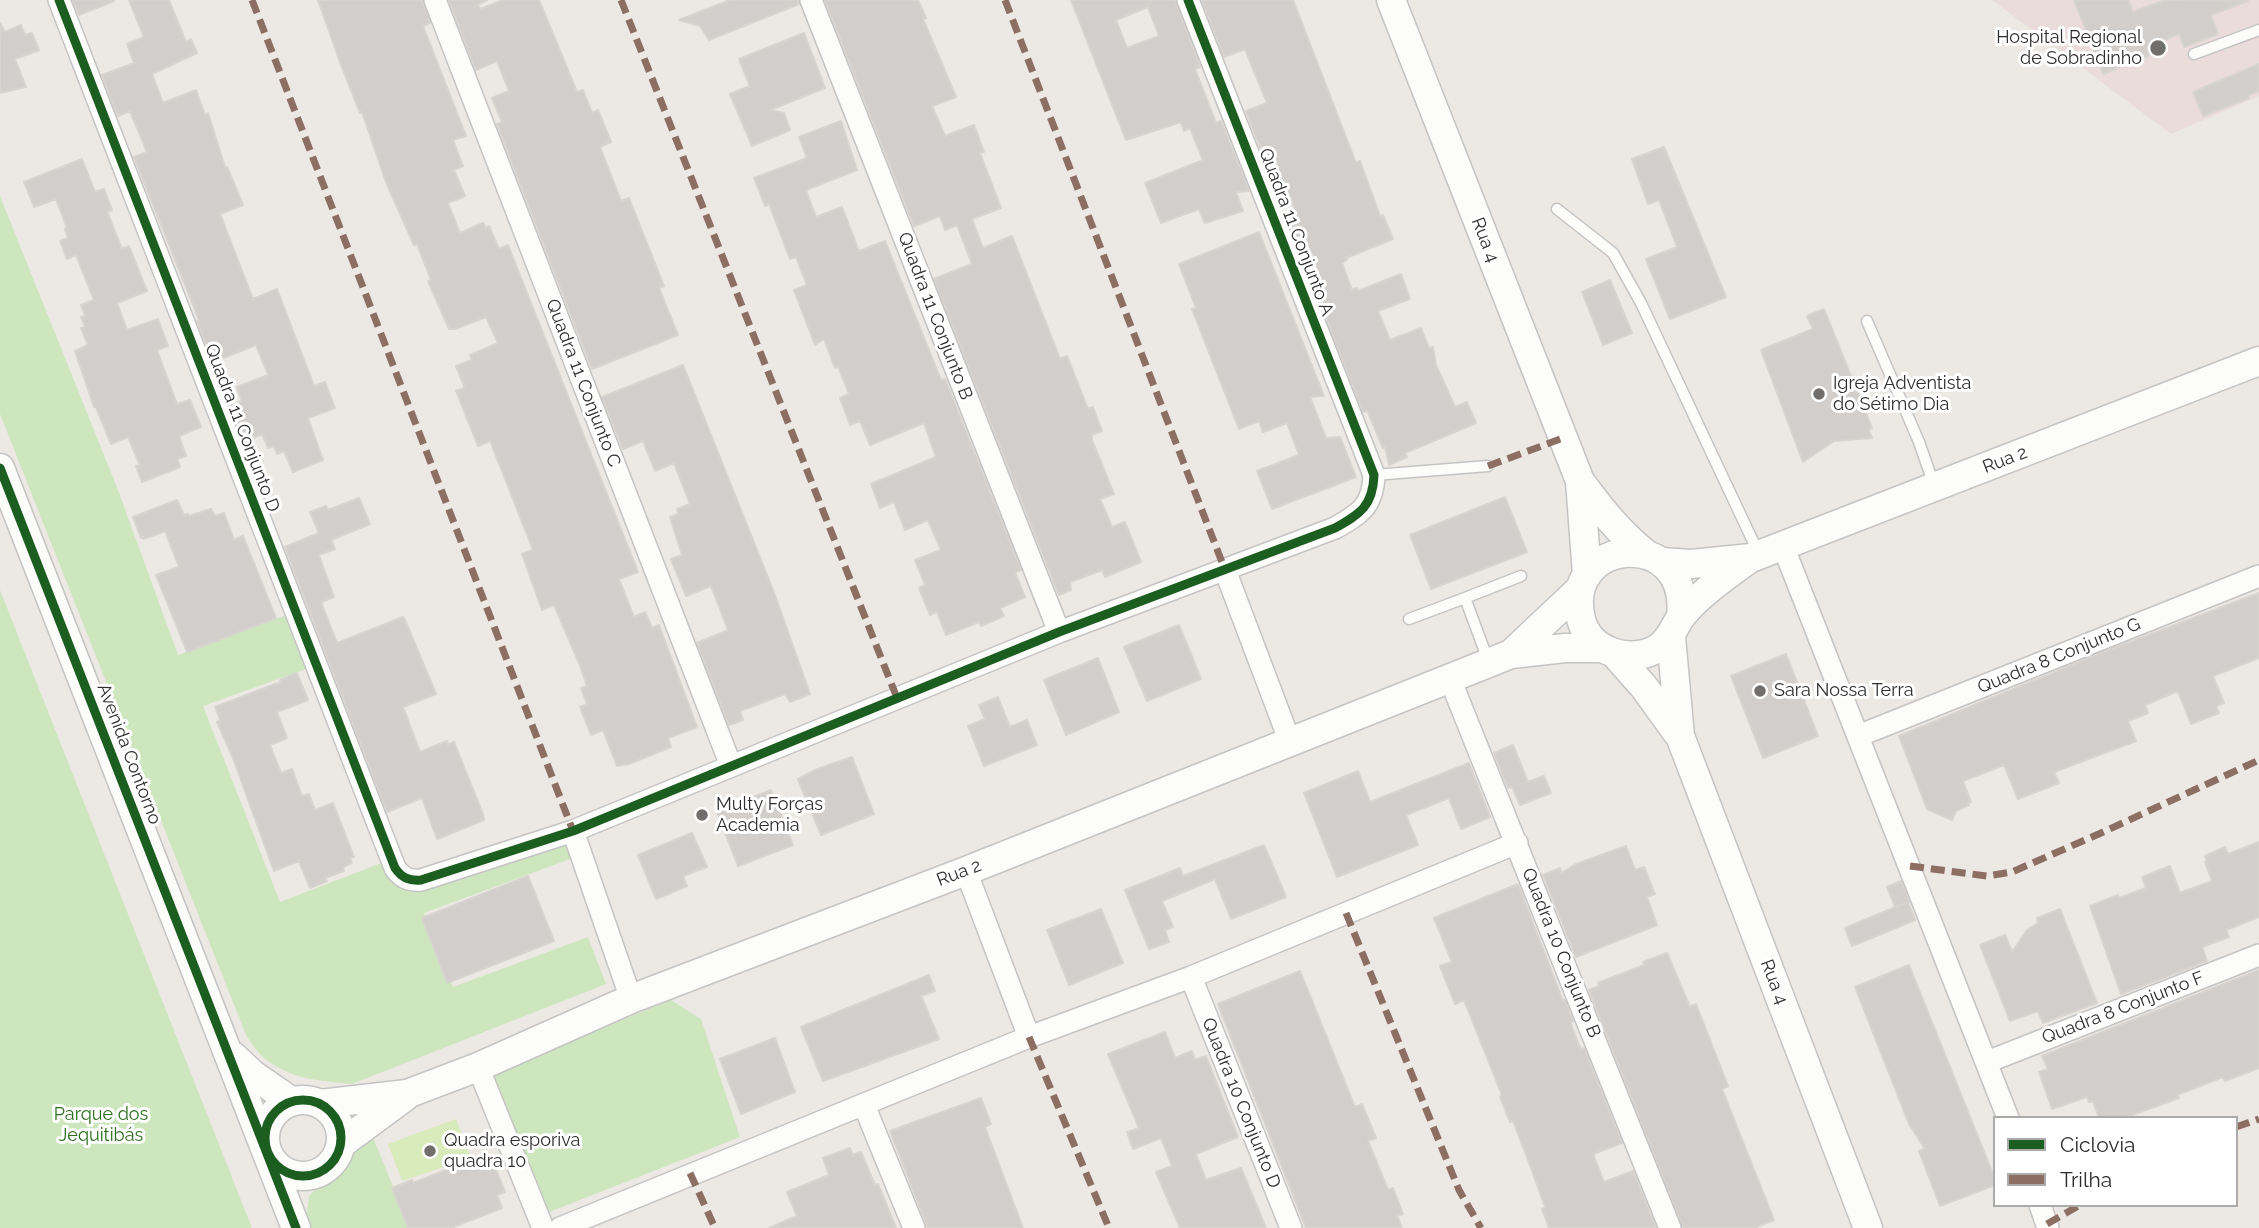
<!DOCTYPE html>
<meta charset="utf-8">
<style>
body{margin:0}
#map{position:relative;width:2259px;height:1228px;overflow:hidden;background:#ece8e4;font-family:Raleway,sans-serif}
canvas{display:block}
.legend{position:absolute;left:1993px;top:1116px;width:245px;height:91px;box-sizing:border-box;background:#fff;border:2px solid #ababab;margin:0;padding:9px 12px;list-style:none;font-size:21px;color:#2e2e2e}
.legend li{display:flex;align-items:center;gap:14px;height:35px}
.legend b{width:35px;border:2px solid #ababab}
</style>
<div id="map">
<canvas width="2259" height="1228"></canvas>
<ul class="legend">
<li><b style="height:9px;background:#1b5e20"></b>Ciclovia</li>
<li><b style="height:9px;background:#8d6e63"></b>Trilha</li>
</ul>
</div>
<script>
const ctx = document.querySelector('canvas').getContext('2d');
ctx.lineJoin = 'round';
function fill(path, color) { ctx.fillStyle = color; ctx.fill(path, 'evenodd'); }
function strokePath(path, color, width, dash) { ctx.strokeStyle = color; ctx.lineWidth = width; ctx.lineCap = dash ? 'butt' : 'round'; ctx.setLineDash(dash || []); ctx.stroke(path); }
function drawText(font, color, halo, rows, align = 'center') {
  ctx.font = font + ' Raleway,sans-serif'; ctx.lineWidth = 6; ctx.setLineDash([]); ctx.textBaseline = 'middle'; ctx.strokeStyle = halo; ctx.fillStyle = color; for (const [text, x, y, turn = 0] of rows) {
    ctx.save(); ctx.translate(x, y); ctx.rotate((+turn || 0) * Math.PI / 180); ctx.textAlign = isNaN(turn) ? turn : align; if (halo) ctx.strokeText(text, 0, 0); ctx.fillText(text, 0, 0); ctx.restore();
  }
}
fill(new Path2D(`
 M1992,0H2259V96L2171,134Z`), '#e9dcdb');
fill(new Path2D(`
 M0,196L118,490L178,655L284,616L297,614L317,665L203,706L280,902L384,862L405,879L573,831L581,855L424,913L453,987L588,937L606,984L352,1084C321,1081 288,1079 263,1057C256,1051 251,1042 246,1035L0,414Z
 M0,590L252,1228H0Z
 M671,1000L701,1019L740,1137L547,1213L488,1075Z
 M370,1130L410,1228H305L309,1196L335,1169L342,1151Z`), '#cee6be');
fill(new Path2D(`
 M456,1119L471,1158L402,1181L388,1144Z`), '#d9eabb');
const building = new Path2D(`
 M73,0H114V1L79,15Z
 M129,0H169L186,42L191,39L197,53L152,74L163,103L196,90L205,115L208,113L225,167H227L243,205L220,214L253,299L277,289L314,386L325,382L335,408L308,418L323,460L293,472L284,451L277,454L274,446L268,448L262,434L244,442L230,406L242,401L237,387L268,375L256,345L213,362L197,321L199,320L134,157L147,152L130,111L118,116L102,75L134,63L127,44L144,37Z
 M318,0H422L430,23L423,26L466,136L453,140L463,166L454,170L465,196L448,203L460,233L483,223L486,228L489,226L499,249L508,245L638,572L619,579L634,617L645,612L652,628L659,625L697,727L668,738L671,747L629,764L617,766L603,730L591,735L580,707L587,704L581,688L587,686L579,663L554,605L542,610L522,554L533,550L502,471L490,441L478,446L456,391L465,388L456,366L472,360L470,355L498,343L486,317L455,329H449L428,281L431,280L417,244L414,245L386,182L362,112L360,113L341,65Z
 M449,0H487L475,6L478,5L480,9L503,0H539L577,92L583,90L592,113L598,110L611,142L600,147L621,201L629,198L664,286L659,288L678,335L592,369L497,124L502,122L492,98L509,91L497,61L476,70Z
 M730,0H798L799,4L709,40L700,26L679,20Z
 M825,0H918L926,18L923,19L956,97L932,106L945,136L974,125L984,152L980,153L1001,208L972,219L983,248L1012,236L1060,359L1067,356L1088,409L1093,407L1102,431L1092,435V440L1114,494L1100,499L1112,527L1125,522L1141,562L1105,577L1102,570L1070,582L1071,590L1059,595L934,279L972,264L957,225L945,230L940,216L914,226Z
 M1071,0H1175L1200,67L1195,69L1216,123L1221,121L1249,191L1236,192L1243,211L1205,223L1199,209L1161,223L1145,183L1203,160L1190,128L1184,131L1181,122L1126,140ZM1148,7L1159,36L1127,48L1116,20Z
 M1202,0H1293L1356,163L1360,161L1380,216L1383,215L1393,239L1346,258L1347,260L1342,263L1352,290L1357,288L1358,291L1401,274L1410,299L1378,311L1390,340L1421,328L1429,348L1433,347L1436,365L1455,407L1467,402L1476,423L1405,453L1407,457L1389,465L1385,447L1383,448L1367,410L1363,412L1288,220L1297,216L1290,196L1280,199L1246,111L1267,103L1245,49L1224,57Z
 M2074,0H2128L2133,12L2165,0L2248,1L2211,15L2218,34L2184,47L2179,34L2147,47L2150,55L2103,74Z
 M0,23L5,32L21,25L25,35L32,33L39,50L15,59L26,87L0,93Z
 M804,33L825,88L770,110L784,113L790,130L752,146L730,94L750,86L739,59Z
 M2259,64V91L2248,95L2249,98L2203,116L2193,92Z
 M841,121L857,170L806,190L816,217L842,207L859,251L885,241L941,380L945,379L1021,570L1015,572L1025,597L1000,608L1004,616L981,626L979,622L946,635L937,612L930,615L919,588L925,585L915,560L941,550L928,520L905,530L894,502L880,508L871,484L936,457L924,423L870,445L860,421L850,425L840,398L849,394L838,366L835,368L824,339L815,345L794,290L807,285L796,257L790,259L769,204L765,206L754,178L807,158L799,137Z
 M1664,147L1726,297L1670,319L1646,259L1677,247L1659,200L1648,204L1632,159Z
 M82,159L95,192L104,189L112,210L107,212L122,249L129,246L147,291L117,303L127,330L158,319L168,346L157,350L177,404L190,400L201,427L179,436L186,456L177,459L180,467L142,482L136,466L140,465L128,437L111,444L96,407H94L75,351L88,345L81,328L85,327L81,317L85,316L81,305L94,300L76,255L67,259L60,241L68,238L65,229L67,228L56,199L34,207L24,182Z
 M1259,232L1324,396L1310,397L1326,438L1340,437L1356,477L1272,509L1257,471L1299,455L1287,423L1263,432L1259,421L1239,429L1192,309L1196,308L1179,264Z
 M1610,280L1632,333L1603,345L1582,292Z
 M1824,309L1872,428L1869,430L1872,438L1834,441L1803,462L1761,350L1813,329L1807,316Z
 M683,365L775,595L810,694L790,702L785,694L740,711L743,720L729,725L697,643L728,630L711,586L686,596L671,559L682,555L670,517L678,514L677,509L690,504L674,463L655,471L643,441L623,449L602,397Z
 M1505,497L1527,552L1431,589L1410,535Z
 M359,498L370,524L331,540L335,549L319,555L334,597L321,602L337,643L403,617L405,620L436,694L403,707L420,752L447,741L448,745L454,742L483,814L484,820L437,839L422,798L387,812L285,547L319,533L310,512L326,506L328,510Z
 M177,500L184,515L188,514L189,516L211,509L215,516L224,513L234,540L243,536L276,618L187,652L156,575L179,567L165,531L144,539L143,537L141,538L133,517Z
 M2259,593V658L2213,676L2224,703L2216,706L2219,713L2191,724L2178,691L2145,705L2148,713L2128,721L2136,741L2054,772L2059,783L2018,799L2004,765L1963,781L1971,802L1968,803L1969,805L1956,811L1952,820L1927,809L1899,736L2101,653Z
 M1179,625L1201,679L1147,701L1124,647Z
 M1786,654L1818,736L1763,758L1731,676Z
 M1098,658L1119,712L1066,735L1044,680Z
 M297,673L308,700L277,712L287,738L270,745L281,773L292,769L302,796L309,794L315,810L333,803L354,857L350,858L352,863L343,867L344,871L325,878L327,881L310,888L299,861L274,871L233,758L217,722L220,720L215,707L281,682L280,680Z
 M998,697L1010,727L1027,720L1037,745L984,766L968,726L985,719L979,705Z
 M1513,745L1528,782L1544,776L1551,793L1520,805L1512,787L1508,788L1494,753Z
 M852,757L874,814L821,835L798,779L817,769Z
 M1469,763L1490,817L1461,829L1449,798L1406,815L1418,845L1337,877L1304,793L1358,771L1370,802Z
 M771,790L793,845L738,866L717,812Z
 M692,833L707,867L683,876L687,886L656,899L638,855Z
 M2259,842V917L2226,930L2229,937L2202,947L2207,961L2121,994L2090,906L2118,895L2119,898L2146,888L2142,877L2170,866L2180,893L2212,881L2205,862L2207,861L2205,856L2225,847L2228,854Z
 M1264,845L1286,897L1231,919L1215,879L1162,901L1173,927L1165,930L1169,942L1149,949L1125,890L1180,868L1183,876Z
 M1626,846L1635,870L1644,867L1655,894L1647,897L1657,925L1576,957L1543,875L1560,868L1562,873L1574,865Z
 M528,876L554,941L447,983L422,918Z
 M1901,881L1909,902L1895,907L1887,887Z
 M1518,884L1563,1001L1565,1000L1573,1021L1570,1022L1581,1050L1584,1048L1622,1143L1593,1154L1604,1182L1633,1171L1656,1228H1549L1542,1209L1545,1207L1530,1165L1513,1121L1510,1122L1500,1097L1502,1095L1464,1000L1455,1004L1440,966L1452,962L1434,918Z
 M1908,902L1915,920L1852,946L1845,928Z
 M1101,909L1123,963L1069,985L1047,930Z
 M2060,909L2097,1003L2043,1023L2038,1011L2010,1021L1980,945L2005,935L2012,952L2027,930L2038,923L2037,918Z
 M1667,953L1690,1007L1696,1004L1728,1086L1722,1089L1774,1220L1754,1228H1683L1589,990L1599,986L1598,983L1644,965L1643,962Z
 M1909,965L1995,1179V1185L1940,1206L1919,1151L1925,1149L1909,1124L1855,987Z
 M2259,970V1068L2225,1081L2223,1077L2177,1095L2179,1098L2124,1118H2099L2093,1101L2089,1102L2087,1097L2052,1109L2039,1072L2048,1069L2042,1056Z
 M1300,971L1355,1107L1362,1104L1376,1138L1368,1141L1388,1190L1393,1188L1403,1214L1397,1216L1402,1228H1306L1218,1004Z
 M929,975L935,991L921,996L939,1039L823,1081L801,1027Z
 M1165,1032L1175,1058L1192,1051L1195,1060L1206,1056L1238,1137L1196,1154L1206,1180L1241,1168L1266,1228H1180L1156,1172L1172,1166L1161,1138L1133,1149L1127,1132L1139,1128L1108,1054Z
 M775,1038L795,1092L741,1114L720,1059Z
 M981,1098L991,1124L985,1127L1023,1228H928L890,1131Z
 M850,1148L853,1155L861,1152L875,1185L878,1184L896,1228H769L797,1216L787,1192L829,1175L823,1158Z
 M490,1155L505,1192L497,1195L502,1208L451,1228H408L392,1188L412,1180L413,1183L482,1156L483,1158Z`);
fill(building, '#d1cecb');
strokePath(building, '#d7d4d0', 2);
const lane = new Path2D(`
 M2194,54L2259,30
 M1557,209L1613,253L1641,303L1758,552
 M1867,321L1919,442L1934,485
 M1374,475L1488,466
 M1465,598L1521,576
 M1409,619L1465,598L1488,660`);
const street = new Path2D(`
 M59,0L395,868C402,878 409,881 421,880L573,831L1059,632L1335,528C1360,514 1373,506 1374,475L1188,0
 M435,0L731,766
 M811,0L1059,632
 M1783,546L2008,1118
 M1225,570L1290,742
 M1450,679L1670,1228
 M1858,736L2259,576
 M573,831L631,999
 M966,871L1029,1037
 M1191,977L1291,1228
 M1987,1062L2259,955
 M478,1067L543,1228
 M864,1105L914,1228
 M2040,1205L2048,1228
 M560,1228L1029,1037L1191,977L1517,843`);
const secondary = new Path2D(`
 M1391,0L1580,481C1600,508 1619,533 1646,554
 M0,468L296,1228
 M1580,481L1587,575
 M1662,562L1691,564L1751,558L2259,361
 M1681,617C1691,525 1561,537 1581,619C1589,652 1631,665 1658,648C1672,639 1674,625 1683,614C1702,592 1726,576 1749,559
 M1671,637L1680,736L1868,1228
 M1614,653L1644,687L1678,734
 M1511,654L1580,589
 M233,1056L252,1074L291,1101
 M265 1138a38 38 0 1 1 76 0a38 38 0 1 1-76 0Z
 M320,1104L407,1094L478,1067L631,999L966,871L1511,654L1565,648H1603
 M341,1144L406,1096`);
strokePath(lane, '#c5c4c5', 13);
strokePath(street, '#c5c4c5', 24);
strokePath(secondary, '#c5c4c5', 31);
strokePath(lane, '#fcfcfb', 10);
strokePath(street, '#fcfcfb', 21);
strokePath(secondary, '#fcfcfb', 28);
strokePath(new Path2D(`
 M252,0L573,831
 M621,0L897,698
 M1005,0L1225,570
 M1488,466L1563,438
 M1910,866L1987,876L2012,872L2101,833L2259,760
 M1346,913L1459,1190L1481,1228
 M1029,1037L1109,1228
 M2236,1127L2259,1119
 M690,1173L715,1228
 M2047,1224L2080,1205`), '#8d6e63', 7, [14, 7]);
strokePath(new Path2D(`
 M59,0L395,868C402,878 409,881 421,880L573,831L1059,632L1335,528C1360,514 1373,506 1374,475L1188,0
 M0,468L296,1228
 M265 1138a38 38 0 1 1 76 0a38 38 0 1 1-76 0Z`), '#1b5e20', 9);
for (const [x, y, r, color] of [
 [2158,48,9,"#706f6e"],
 [1819,394,7,"#706f6e"],
 [1760,691,7,"#706f6e"],
 [702,815,7,"#706f6e"],
 [430,1151,7,"#706f6e"]
]) { const dot = new Path2D(); dot.arc(x, y, r, 0, 2 * Math.PI); ctx.fillStyle = color; ctx.fill(dot); strokePath(dot, '#fff', 2.5); }
drawText('18px', '#2e2e2e', '#fff', [
 ["Hospital Regional",2142,38,"right"],
 ["de Sobradinho",2142,59,"right"],
 ["Igreja Adventista",1833,384],
 ["do Sétimo Dia",1833,405],
 ["Sara Nossa Terra",1774,691],
 ["Multy Forças",716,805],
 ["Academia",716,826],
 ["Quadra esporiva",444,1141],
 ["quadra 10",444,1162]
], 'left');
drawText('18px', '#2e2e2e', '#fff', [
 ["Quadra 11 Conjunto A",1296,232,69],
 ["Rua 4",1485,240,69],
 ["Quadra 11 Conjunto B",935,316,69],
 ["Quadra 11 Conjunto C",583,383,69],
 ["Quadra 11 Conjunto D",242,428,69],
 ["Rua 2",2005,460,-21],
 ["Quadra 8 Conjunto G",2059,656,-22],
 ["Avenida Contorno",129,754,69],
 ["Rua 2",959,873,-21],
 ["Quadra 10 Conjunto B",1561,953,68],
 ["Rua 4",1774,982,69],
 ["Quadra 8 Conjunto F",2123,1008,-21],
 ["Quadra 10 Conjunto D",1241,1103,68]
]);
drawText('18px', '#2c6e1b', '#fff', [
 ["Parque dos",101,1115],
 ["Jequitibás",101,1136]
]);
</script>
